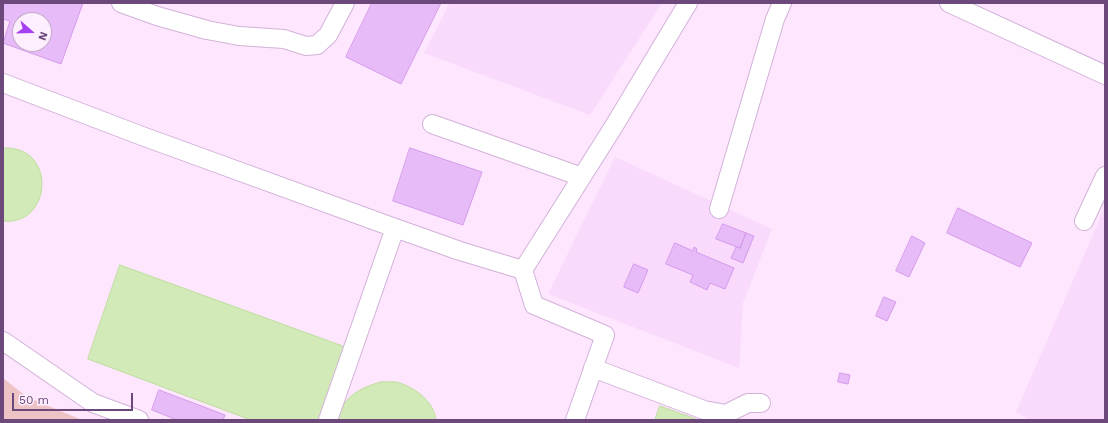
<!DOCTYPE html>
<style>
body{margin:0}
#map{position:relative;width:1108px;height:423px;overflow:hidden;background:#fde6fe;font-family:"Work Sans",sans-serif}
canvas{display:block}
.frame{position:absolute;inset:0;border:4px solid #6c487b;pointer-events:none}
.north{position:absolute;left:12px;top:12px;width:40px;height:40px;box-sizing:border-box;background:#feefff;border:1px solid #c4acca;border-radius:50%;rotate:110deg;font-size:11px;font-weight:700;line-height:16px;text-align:center;color:#6c487b}
.north::after{content:'';display:block;margin:auto;width:14px;height:18px;background:#a640f3;clip-path:polygon(50% 0,100% 100%,50% 72%,0 100%)}
.scale{position:absolute;left:12px;top:393px;width:121px;height:18px;box-sizing:border-box;border:2px solid #6c487b;border-top:0;padding-left:5px;font-size:12px;line-height:14px;white-space:nowrap;color:#6c487b;-webkit-text-stroke:3px #feefff;paint-order:stroke}
</style>
<div id="map">
<canvas width="1108" height="423"></canvas>
<div class="frame"></div>
<div class="north">N</div>
<div class="scale">50 m</div>
</div>
<script>
const ctx = document.querySelector('canvas').getContext('2d');
ctx.lineJoin = 'round';
function fill(path, color) { ctx.fillStyle = color; ctx.fill(path, 'evenodd'); }
function strokePath(path, color, width, dash) { ctx.strokeStyle = color; ctx.lineWidth = width; ctx.lineCap = dash ? 'butt' : 'round'; ctx.setLineDash(dash || []); ctx.stroke(path); }
fill(new Path2D(`
 M450,3H662L590,115L424,53Z
 M615,157L772,229L743,303L739,368L548,294Z
 M1105,207V420H1030L1016,412Z`), '#f9dafc');
fill(new Path2D(`
 M3,378L27,397L82,420H3Z`), '#eec3c5');
const water = new Path2D(`
 M3,148C58,145 52,227 3,221Z
 M120,265L348,348L321,420H251L88,359Z
 M381,382C387,382 395,381 400,383C417,389 434,402 436,420H337C344,396 359,388 381,382Z
 M660,406L696,419L695,420H655Z`);
fill(water, '#d2eab8');
strokePath(water, '#bddd9d', 1);
const building = new Path2D(`
 M3,3H83L61,64L3,43L10,21L3,19ZM20,20H44V44H20Z
 M372,3H441L401,84L346,57Z
 M410,148L482,172L463,225L393,201Z
 M958,208L1032,243L1020,267L947,233Z
 M723,224L746,233L740,248L716,239Z
 M746,233L754,236L743,263L731,258L736,247L740,248Z
 M912,236L925,243L909,277L896,271Z
 M675,243L693,251L694,247L697,249L696,252L734,268L725,289L710,283L707,290L690,282L693,275L666,264Z
 M634,264L648,270L638,293L624,287Z
 M884,297L896,302L887,321L876,316Z
 M840,373L850,375L848,384L838,382Z
 M159,390L225,415L223,420H177L152,410Z`);
fill(building, '#e7bbf7');
strokePath(building, '#d59aeb', 1);
const minor = new Path2D(`
 M121,3L157,16L207,30L239,36L284,39L306,46L317,45L328,35L345,3
 M949,3L1105,75
 M3,83L142,136L395,228L460,251L523,270L614,126L688,3
 M432,124L582,177
 M719,209L775,19L782,3
 M1084,221L1105,176
 M523,270L534,305L605,335L575,420
 M3,341L93,403L139,420
 M593,368L704,410L726,414L748,403H761
 M328,420L395,228`);
strokePath(minor, '#d2b2d9', 20);
strokePath(minor, '#fff', 18);
</script>
